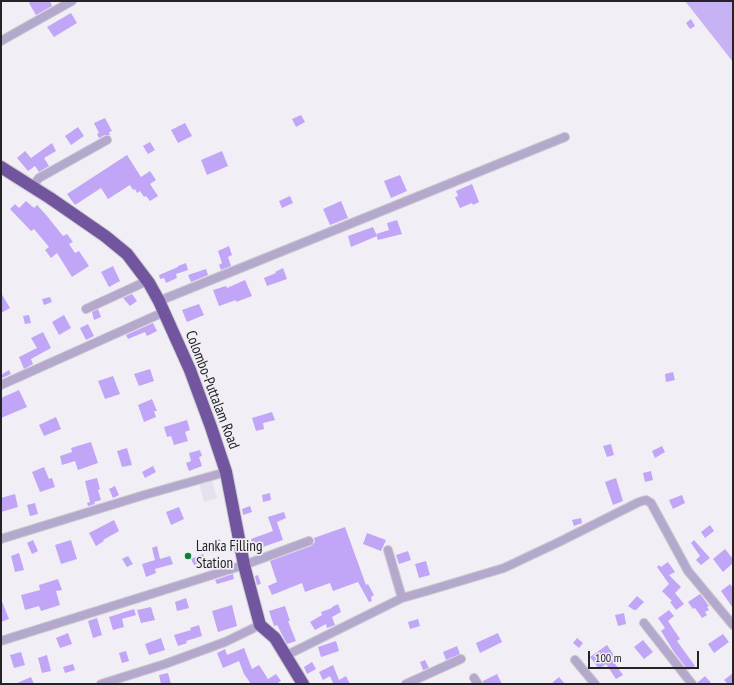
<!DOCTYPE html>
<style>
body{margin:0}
#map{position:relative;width:734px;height:685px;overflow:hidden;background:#f1eff5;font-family:"PT Sans Narrow",sans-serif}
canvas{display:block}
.frame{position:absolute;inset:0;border:2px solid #242426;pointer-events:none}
.scale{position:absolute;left:588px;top:651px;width:111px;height:18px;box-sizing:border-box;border:2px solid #242426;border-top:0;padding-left:5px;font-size:12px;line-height:14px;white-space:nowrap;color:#242426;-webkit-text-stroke:3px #f1eff5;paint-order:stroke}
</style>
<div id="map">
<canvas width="734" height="685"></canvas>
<div class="frame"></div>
<div class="scale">100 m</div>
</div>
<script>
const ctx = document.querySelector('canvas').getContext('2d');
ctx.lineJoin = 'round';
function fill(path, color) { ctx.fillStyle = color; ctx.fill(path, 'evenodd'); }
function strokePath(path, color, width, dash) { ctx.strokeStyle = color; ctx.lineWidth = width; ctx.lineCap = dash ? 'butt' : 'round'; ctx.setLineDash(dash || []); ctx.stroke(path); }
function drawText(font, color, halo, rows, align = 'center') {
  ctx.font = font + ' "PT Sans Narrow",sans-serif'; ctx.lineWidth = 3.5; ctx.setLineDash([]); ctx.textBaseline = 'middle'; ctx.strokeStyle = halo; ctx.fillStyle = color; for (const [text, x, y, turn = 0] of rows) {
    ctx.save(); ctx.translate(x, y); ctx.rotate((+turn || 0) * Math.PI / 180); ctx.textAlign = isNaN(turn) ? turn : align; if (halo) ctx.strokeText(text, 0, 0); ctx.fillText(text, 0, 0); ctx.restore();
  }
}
fill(new Path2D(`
 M212,480L217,498L204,502L199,483Z`), '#e5e1ee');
fill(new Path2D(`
 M685,1H733V62Z`), '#c7b2f3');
fill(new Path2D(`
 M32,1H50L52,6L36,15L29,3Z
 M71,13L77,23L54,37L47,27Z
 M691,19L695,26L690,29L686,23Z
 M301,115L305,122L296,127L292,119Z
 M105,118L112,131L109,132L110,135H105L99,138L97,134L99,133L94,123Z
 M185,123L192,136L178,143L171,130Z
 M78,127L84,136L71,145L65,136Z
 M150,142L155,150L148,154L143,146Z
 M52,143L56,151L44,158L49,166L39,172L35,166L28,171L17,158L25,151L31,158Z
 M222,151L228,166L207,175L201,160Z
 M127,155L141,177L150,171L156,180L150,184L158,196L150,201L146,196L144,197L140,191L137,193L135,189L133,190L130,185L108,199L101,188L75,205L67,194Z
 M400,175L407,191L391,198L384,181Z
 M472,184L479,202L473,205L472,203L460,208L455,197L458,196L456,191Z
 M290,196L293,203L282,208L279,201Z
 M26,201L34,208L37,205L47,216L63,236L67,234L73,242L69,244L75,253L79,251L89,266L72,277L57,253L51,258L45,250L49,247L34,229L31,231L10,209L15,204L19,208Z
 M341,201L348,218L330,225L323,209Z
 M397,220L402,234L378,240L376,234L389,230L387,223Z
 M373,227L377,236L351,247L348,236Z
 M229,246L232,255L228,257L231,266L221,270L219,265L222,263L218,251Z
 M186,263L188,270L176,274L177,278L166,283L164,278L160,279L159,275L178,267V266Z
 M113,266L120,281L109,287L101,272Z
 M283,268L287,279L267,286L264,278L276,273L275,272Z
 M206,269L208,275L191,282L188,275Z
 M245,280L252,296L236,302V300L219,306L213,290L226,286L227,288Z
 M1,293L10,308L1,313Z
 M132,294L137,301L130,306L123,298Z
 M50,297L52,302L44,305L42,299Z
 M199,304L204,315L187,322L182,310Z
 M98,309L101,317L94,320L92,312Z
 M29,315L31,323L25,324L23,316Z
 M64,315L71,328L59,335L52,322Z
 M153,323L157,331L147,336L145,332L128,339L126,335Z
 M88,324L94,336L86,340L80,328Z
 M43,332L51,348L31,359L33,364L24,369L19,357L37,348L31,338Z
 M150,369L154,381L139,386L134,374Z
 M9,370L11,374L2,378L1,375Z
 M673,372L675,380L666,382L665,374Z
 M113,376L120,394L105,399L98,381Z
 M19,390L27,407L1,418V398Z
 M152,399L157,411H154L156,417L144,422L138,405Z
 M272,412L275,420L263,423L264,429L256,431L252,418Z
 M56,417L61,429L44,436L39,425Z
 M187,420L190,430L185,432L188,441L174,445L171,436L167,437L164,427Z
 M91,442L98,463L78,470L75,461L62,465L60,456L72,452L71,448Z
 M611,444L614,455L607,457L603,446Z
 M662,446L665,452L655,458L652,451Z
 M127,448L132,465L122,467L117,451Z
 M200,450L202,456L199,457L202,466L189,471L186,463L191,461L189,453Z
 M153,466L156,472L145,478L142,472Z
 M44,467L49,479L52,478L55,487L40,492L32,472Z
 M651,471L653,480L645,482L643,473Z
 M97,478L100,489L98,490L101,500L94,502L95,504L88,506L87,503L90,502L85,481Z
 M616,478L623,501L613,505L605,482Z
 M115,486L119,495L113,498L109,489Z
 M270,493L271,500L263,502L262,495Z
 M15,494L18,507L1,512V498Z
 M682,495L685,503L673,509L669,500Z
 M35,503L38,514L30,516L27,505Z
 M250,506L252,512L243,515L242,509Z
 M179,507L184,519L171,525L166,512Z
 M284,512L286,518L277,522L283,540L254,550L251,539L273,531L268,517Z
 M581,518L582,523L574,526L572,520Z
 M114,520L119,531L103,540L104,541L96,546L89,533Z
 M710,525L714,531L705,538L701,532Z
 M345,527L366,585L368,584L374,595L371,597L372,601L369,602L358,582L333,591L330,583L305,592L302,583L272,595L268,586L277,582L270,561L311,546L315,542L314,538Z
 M367,533L386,540L381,551L363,544Z
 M220,539L223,549L212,553L209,543Z
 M33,540L38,551L32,554L27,543Z
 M71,540L77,559L61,564L55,545Z
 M694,540L710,558L701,565L696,560L700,556L691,543Z
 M157,546L160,559L170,556L173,564L155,569L156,573L146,577L142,564L155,560L152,548Z
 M725,549L733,559V563L723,572L713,559Z
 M408,551L411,560L399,564L396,555Z
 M19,553L24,570L15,572L11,556Z
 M203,554L206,561L194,565L191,559Z
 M128,556L133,564L127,567L122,559Z
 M426,561L430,575L419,578L415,564Z
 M668,562L675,572L669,575L681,587L675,593L684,604L676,610L670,602L672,601L662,591L669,584L657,567L659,565L661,567Z
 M233,574L234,579L217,584L215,580Z
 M258,575L261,584L257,585L255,576Z
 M58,579L62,590L56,591L60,605L41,611L39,606L25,610L21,595L40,590L39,585Z
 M730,584L733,588V608L721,591Z
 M700,594L709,606L707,607L709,610L705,612L707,615L702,618L695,608L693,609L688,602Z
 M637,596L644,602L636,610H634L628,606Z
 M186,598L189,608L177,611L175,602Z
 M1,599L9,619L1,622Z
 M338,604L341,612L332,617L335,625L327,628L326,624L315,630L310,622L322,615L321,612L332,608V607Z
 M232,605L237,626L218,632L212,611Z
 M285,606L290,621H288L296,641L287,644L277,625L274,626L269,611Z
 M151,607L155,620L141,623L137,610Z
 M134,609L136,615L122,619L124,627L113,630L109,617Z
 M669,610L674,616L668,621L680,639L677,641L695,666L688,670L674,652L661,631L665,628L658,618Z
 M624,613L626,624L618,626L615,615Z
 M97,618L102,635L93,638L88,621Z
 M418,619L420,626L410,629L408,622Z
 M199,625L202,636L186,641L187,643L178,646L174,635L191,630L190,628Z
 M68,633L72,644L60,648L56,638Z
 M498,633L502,642L480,653L476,643Z
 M723,634L729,642L714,653L708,644Z
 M161,638L165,650L149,655L145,644Z
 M577,638L583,643L579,648L573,643Z
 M643,640L653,652L644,659L634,647Z
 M336,641L339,651L321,657L318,647Z
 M607,645L614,655L611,658L623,675L616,679L606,664L599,669L590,657Z
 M457,646L460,654L446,660L443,652Z
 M244,648L252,669L259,665L268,679L276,674L281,681L276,684H251L244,674L239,661L223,668L217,653L225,649L227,655Z
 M126,651L129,661L122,663L119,653Z
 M21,652L25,665L14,668L10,655Z
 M47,655L51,671L42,673L38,658Z
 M425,660L429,668L423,670L420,662Z
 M312,662L316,669L307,674L304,667Z
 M73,664L75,670L65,673L63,667Z
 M333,665L339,680L346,676L350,684H332L333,683L330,676L323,680L319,672Z
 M168,673L171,684H161L159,675Z
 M733,673V684H728L724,680Z
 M497,674L502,684H483V681Z
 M705,676L712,684H697V683Z
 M31,677L34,684H15Z
 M559,677L565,684H551Z`), '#c1a5f6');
const minor = new Path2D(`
 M1,41L72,1
 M32,187L39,178L107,140
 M159,301L565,137
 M86,309L147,281
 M1,385L164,312
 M1,539L144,495L226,472
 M388,550L402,598
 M644,623L692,684
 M1,641L244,565L309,541
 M285,656L402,598L427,591L504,568L559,542L639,502L646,500L651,503L688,571L733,625
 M575,660L595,684
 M474,678L478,684
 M101,684L165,664L225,642L260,625
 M406,684L461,659`);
const highway = new Path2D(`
 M1,167L50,198L105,236L127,254L149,283L159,301L190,370L211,427L226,472L244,565L260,625L275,638L303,684`);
strokePath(minor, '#cccad0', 10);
strokePath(highway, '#cccad0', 14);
strokePath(minor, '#b4a9cd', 8);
strokePath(highway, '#71559f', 12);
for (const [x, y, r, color] of [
 [188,556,4,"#0a8139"]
]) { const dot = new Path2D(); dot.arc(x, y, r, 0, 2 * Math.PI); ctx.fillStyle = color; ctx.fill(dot); strokePath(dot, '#f1eff5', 1.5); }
drawText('15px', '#242426', '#f1eff5', [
 ["Colombo-Puttalam Road",212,390,69]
]);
drawText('15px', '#242426', '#f1eff5', [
 ["Lanka Filling",196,547],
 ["Station",196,564]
], 'left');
</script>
